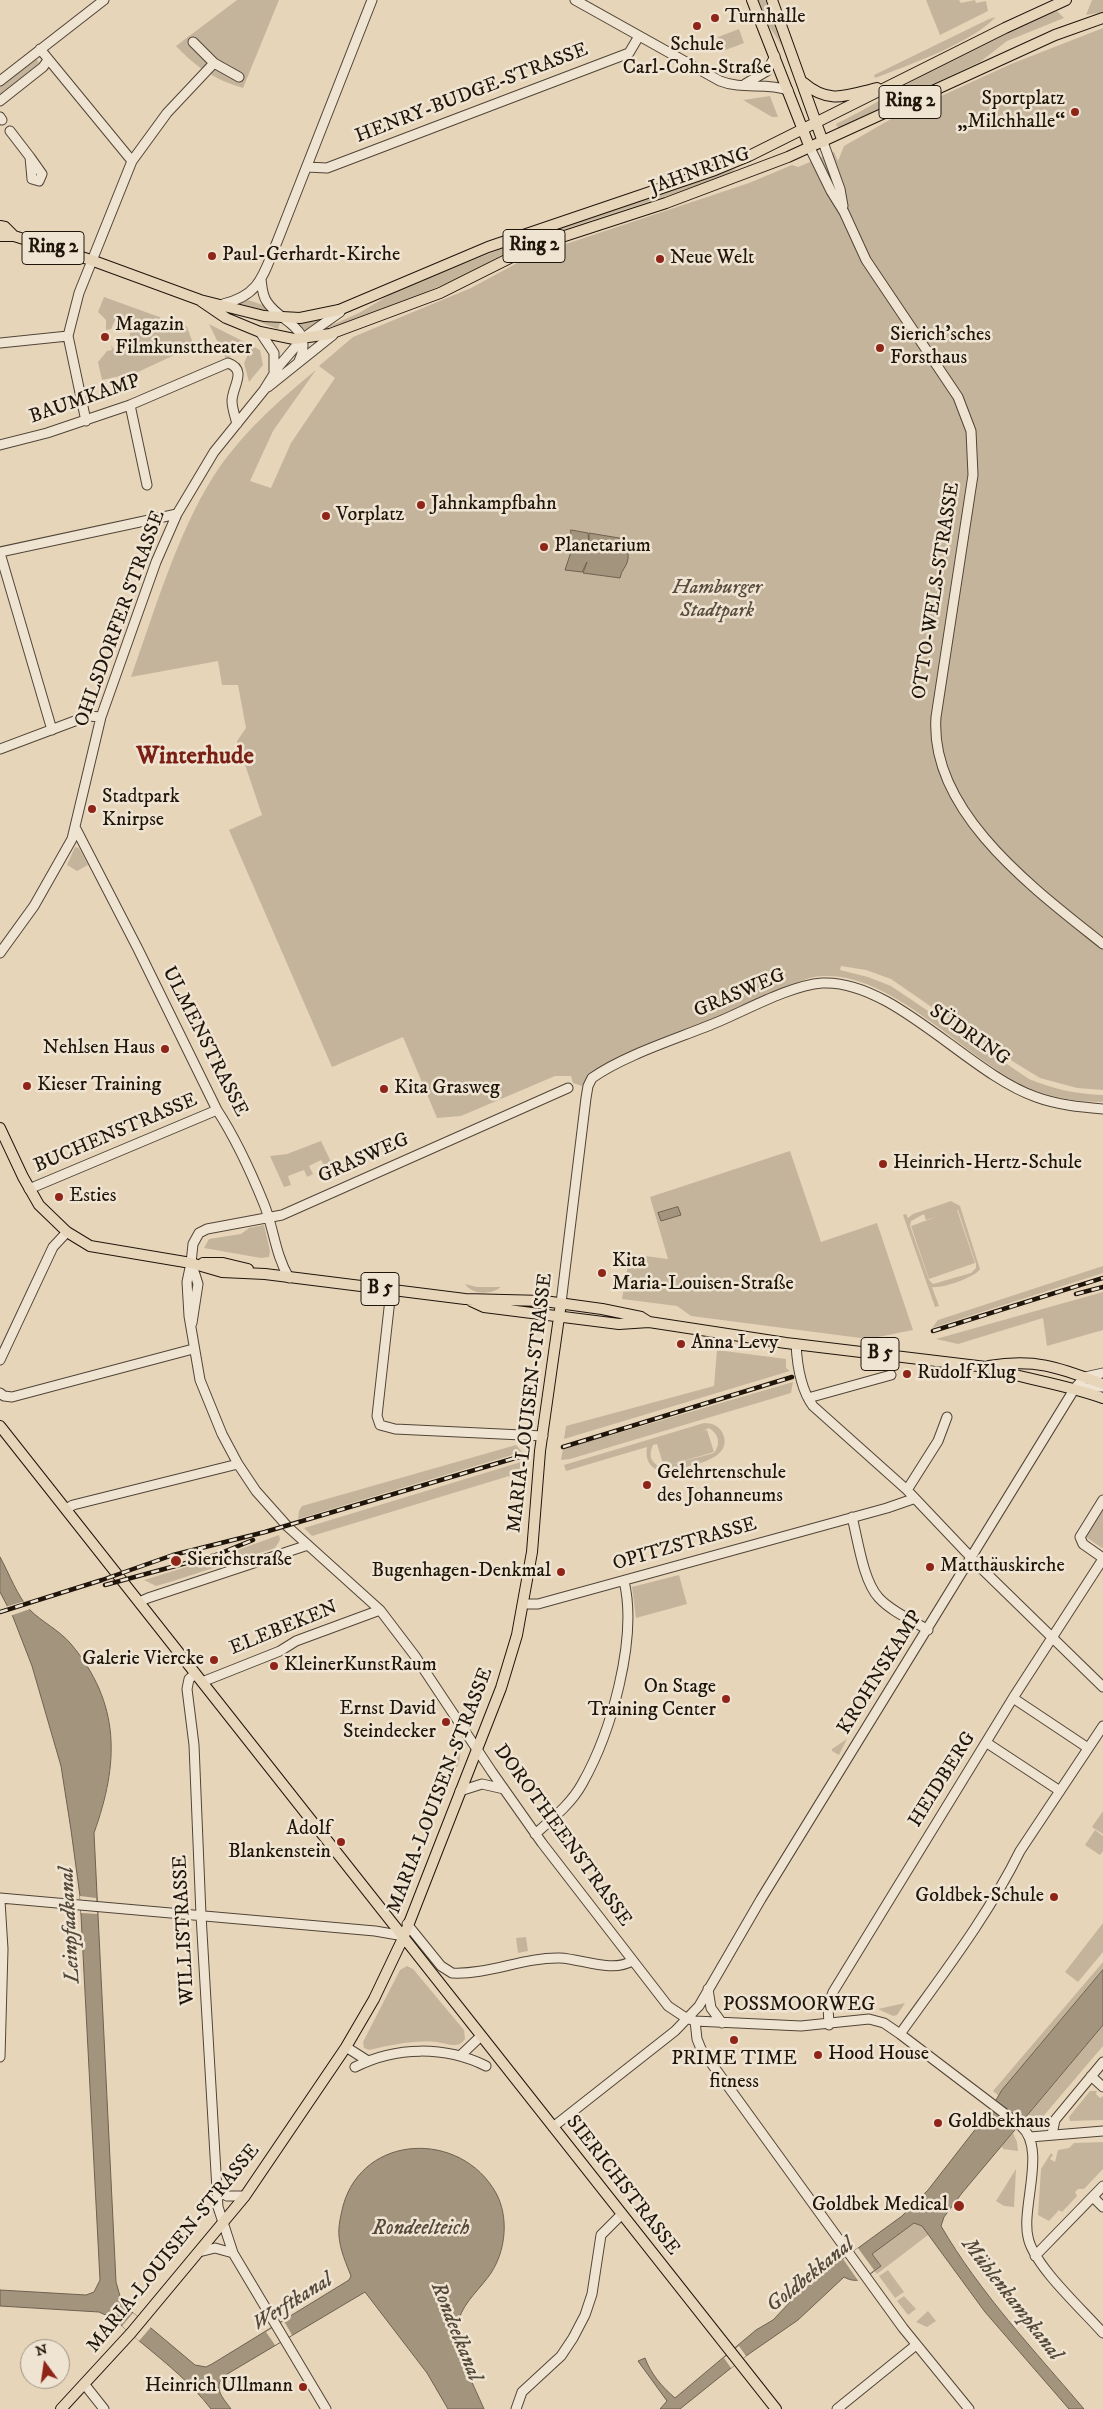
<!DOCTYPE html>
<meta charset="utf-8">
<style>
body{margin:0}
#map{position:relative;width:1103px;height:2409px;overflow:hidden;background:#e7d5ba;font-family:"IM FELL DW Pica",serif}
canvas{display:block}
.north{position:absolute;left:20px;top:2339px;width:50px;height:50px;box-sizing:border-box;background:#efe4d2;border:1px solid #9c9182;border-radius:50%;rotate:346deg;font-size:14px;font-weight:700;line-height:20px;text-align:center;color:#1f150b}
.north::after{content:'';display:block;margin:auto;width:18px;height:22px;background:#8f2418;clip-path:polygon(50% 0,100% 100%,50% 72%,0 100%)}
</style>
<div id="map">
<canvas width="1103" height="2409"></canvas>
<div class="north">N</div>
</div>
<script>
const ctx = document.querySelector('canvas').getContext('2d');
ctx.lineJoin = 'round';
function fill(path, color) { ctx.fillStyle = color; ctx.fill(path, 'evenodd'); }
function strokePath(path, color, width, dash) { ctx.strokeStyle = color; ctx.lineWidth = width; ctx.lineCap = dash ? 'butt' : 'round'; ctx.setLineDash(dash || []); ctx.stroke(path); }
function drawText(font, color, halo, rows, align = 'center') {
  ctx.font = font + ' "IM FELL DW Pica",serif'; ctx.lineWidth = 5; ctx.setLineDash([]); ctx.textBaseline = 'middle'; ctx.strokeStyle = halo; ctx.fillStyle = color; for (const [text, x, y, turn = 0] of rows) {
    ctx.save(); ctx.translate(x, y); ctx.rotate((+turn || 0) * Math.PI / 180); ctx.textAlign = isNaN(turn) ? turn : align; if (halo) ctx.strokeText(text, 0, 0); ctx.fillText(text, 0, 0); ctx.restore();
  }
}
fill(new Path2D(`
 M237,0H279L243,88C214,79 198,69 176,46Z
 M757,0H767L807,105L804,106L782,46L767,23Z
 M926,0H959L961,3L975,0L976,3L986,1L988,11L940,35Z
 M1092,0H1103V12L1086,15Z
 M1057,11L1064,18L1007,41L980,62L838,128L836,124C865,110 892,93 919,77C963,52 1010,32 1057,11Z
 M996,17C971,43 909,65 875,78L874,75L989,19Z
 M1103,28V1090L1077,1088L1040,1078L991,1048L891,979L866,970L841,966L840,970L868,977L891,986L1029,1079C1053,1089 1077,1094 1103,1095V1102C1078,1102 1052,1098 1029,1088C966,1060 894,973 824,976C811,976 799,982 787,986L616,1061L591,1073L582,1086L573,1083L571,1076H555L461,1116L437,1118L403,1037L332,1067L229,830L262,815L237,741L246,728L238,685H222L218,661L131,677C154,613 177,534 213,477C240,435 278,401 316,370L273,431L250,481L271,488L291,443L335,378L319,366L353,337L471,288L519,262L554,248L749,183L792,165L798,167L834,152L838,161L844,146L891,119L1011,64Z
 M739,29L744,43L723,51L718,37Z
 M36,58L39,63L0,94V87L3,83Z
 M770,96L778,117H772L743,100Z
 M737,168L728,175L697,186L531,240L454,280L410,299L345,323L323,329L359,313L396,291L523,240Z
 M104,297L187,327L194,346L138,372L102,380L98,362L107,351L112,350L111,345L115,351L114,354L123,353C130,340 135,328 121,317L116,318L111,329L106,330V320L98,312Z
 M248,300L263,305L269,312L239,304Z
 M230,311L280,323L278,329Z
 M322,319L305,332L297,323Z
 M209,324L260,350L263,365L249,382L244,363L251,348L232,340L226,355L231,357L226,359Z
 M75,847L79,848L88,865L77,871L67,865Z
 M321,1141L333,1166L326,1168L321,1160L309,1166L313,1174L307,1177L304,1170L288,1176L291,1185L284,1187L270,1156L287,1154Z
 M790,1151L821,1242L877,1223L913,1330L868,1339L691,1316L677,1306L622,1299L630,1254L668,1259L650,1197Z
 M951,1201L960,1206L980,1269C976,1277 941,1289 932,1287L939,1306L935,1307L903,1215L906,1214L908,1218L913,1214ZM957,1210H958L976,1264V1268L971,1273L933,1284L929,1280L910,1226L911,1221L924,1214L926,1220L936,1217L911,1226L929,1279L975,1263Z
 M264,1225L270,1251L269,1257L261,1258L204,1248L209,1239L241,1234L249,1228Z
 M1103,1266V1273L932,1328L938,1320Z
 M465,1284L477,1287H501C491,1295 472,1295 465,1284Z
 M1103,1292V1330L1047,1346L1043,1318L958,1344L936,1339Z
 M717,1350L786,1359V1368L790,1371L564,1439L566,1426L714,1386Z
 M793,1382L791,1393L570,1459L561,1460L563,1449Z
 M704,1423C712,1423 720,1426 723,1434C735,1462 680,1468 662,1472C649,1468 645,1459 647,1447L566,1471L564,1465ZM709,1428C719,1434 721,1444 714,1453L666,1466L714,1452L707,1430L703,1431ZM657,1444L664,1467H662C651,1464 648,1456 653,1445Z
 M516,1445L522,1452L298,1519L299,1511L302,1506Z
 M521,1462L519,1473L312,1536L304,1528Z
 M1103,1511V1547L1102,1548L1086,1537Z
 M279,1535L280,1540L275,1548L170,1582L156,1586L144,1580L216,1558Z
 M679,1575L687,1604L636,1618L632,1587Z
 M455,1736C459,1747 463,1757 457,1767L453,1766L452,1737Z
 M847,1739L839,1755L832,1751V1749Z
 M1103,1811V1834L1092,1827Z
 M1095,1830L1103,1836V1851L1100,1855L1085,1845Z
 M1103,1923V1952L1078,1982L1065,1972Z
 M526,1937L528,1951L518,1953L516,1938Z
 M1103,1962V1970L999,2096L993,2091Z
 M407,1966L413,1969L464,2030L465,2039C458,2050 447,2043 436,2042C413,2040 391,2045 369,2050L364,2048L363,2042L400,1970Z
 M905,2003L897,2015L893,2016L878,2009Z
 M1103,2025V2046L1040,2120L1028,2115Z
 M1090,2091H1097L1096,2094L1100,2098L1103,2096V2120L1070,2121L1069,2117Z
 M1013,2133L1017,2142L1018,2151L1003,2149L1002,2146Z
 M1103,2142V2169L1084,2189H1078L1075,2192L1077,2196L1062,2212L1059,2210L1049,2221L1038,2215L1041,2169L1051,2153L1053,2155L1050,2159L1055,2162L1058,2150L1069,2148L1074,2143Z
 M1016,2169L1014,2207L1004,2206L996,2201Z
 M914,2223L922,2226L928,2235L877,2274L874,2270L881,2265L872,2254Z
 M888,2270L904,2292L895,2298L879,2276Z
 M904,2296L916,2309L908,2315L897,2301Z
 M928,2311L936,2321L927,2327L916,2322Z`), '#c5b49c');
const water = new Path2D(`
 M571,530L588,533L589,546V533L625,539C624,547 629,551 628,559C627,567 621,570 620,578L583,573L587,562L582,572L565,570L572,549Z
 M678,1207L681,1215L661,1221L658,1213Z
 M0,1557C9,1573 17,1596 30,1610C42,1622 59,1630 71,1644C121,1704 119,1763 94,1833L116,2282L120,2296L126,2307L195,2365L206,2367L212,2364L349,2280L351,2276C346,2263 340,2250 339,2236C338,2226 341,2215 343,2206C363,2133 461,2130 496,2193C509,2217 506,2250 491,2273C481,2288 464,2302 459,2319C451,2345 474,2385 484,2409H448L427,2373L365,2292L224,2376C212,2388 224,2399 231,2409H211C191,2383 167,2364 143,2344C128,2332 117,2319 99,2312L0,2306V2290L86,2295L94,2292L100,2280L80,1896L71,1830L61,1766L32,1666L13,1617L0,1592Z
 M1103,1970V2025L962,2193L944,2217L941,2226C980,2293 1034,2350 1084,2409H1069L985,2312L922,2226L914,2223L872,2254L881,2266C868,2275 860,2286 844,2277L798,2320L746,2356L680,2409H660L667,2401L638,2361L645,2358C651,2374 662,2387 675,2398L756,2330L773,2320L793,2299L796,2291L834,2260L843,2259L902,2216L928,2190L988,2113L1002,2090Z`);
fill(water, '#a3947e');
strokePath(water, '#6e6150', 1);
fill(new Path2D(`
 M25,1601L30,1609L10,1616L5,1607Z
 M80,1896L96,1898L97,1914L81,1913Z
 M858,2248L874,2270L859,2282L843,2259Z
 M133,2313L151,2327L139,2341L122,2326Z
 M284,2321L292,2335L275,2345L266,2332Z
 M739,2346L746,2356L731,2368L724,2358Z`), '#e7d5ba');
const minor = new Path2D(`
 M575,0L720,81C742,90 766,82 788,90
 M193,42L214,63L239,77
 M40,49L132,161
 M0,81L104,0
 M745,84L767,71L775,56
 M0,101L43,67L48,60
 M0,117L2,120
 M10,131L30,157L32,179L39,181L42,174L30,157
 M823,142L840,189L843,206
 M810,148L831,191L844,212L866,260L958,397L971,431L973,475L936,717C929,813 1037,891 1103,944
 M307,167L327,168L629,53L639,36
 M261,279C262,287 262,295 267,302C280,323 315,326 299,361
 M223,304C261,295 263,274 277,242L372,0
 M260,332L274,353V371
 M0,343L68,336
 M268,387L333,335
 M130,405L147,485
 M86,421L68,336L79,293L132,161L167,113L214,63
 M0,445L47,433L130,405L228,363C248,370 232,387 232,401C232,408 235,416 237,424
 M0,552L177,514
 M0,553L52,730
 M0,749L88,716L101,717
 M75,827L138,949L217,1110C236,1139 251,1172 264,1204C274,1229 275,1254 289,1278
 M0,953L34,906L72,839L101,717L156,562L177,514L214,452L264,390L279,366L302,339L340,312
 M568,1088L282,1215L207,1229L199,1233L193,1244L191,1263L187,1282L189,1316L200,1380L222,1434L238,1464L256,1491L288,1527L380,1610L415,1656L492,1772L542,1843L668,2006L686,2018L695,2021L801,2026L869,2019L884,2023L900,2034L1021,2126C1047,2148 1021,2207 1028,2237C1033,2265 1083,2310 1103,2333
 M29,1189L217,1110
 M192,1265L198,1284L192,1323
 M391,1290L377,1416L380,1425L395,1429L543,1436
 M561,1303L586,1098L588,1086L592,1078C626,1054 680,1038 720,1021C748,1009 792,985 822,983C893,979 969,1074 1036,1097C1058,1105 1080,1107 1103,1109
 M796,1344C797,1363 801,1390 813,1406L907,1490L982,1569L1103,1687
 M0,1360L53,1247L67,1232
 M1078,1388L1103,1387
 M0,1393L4,1396L12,1397L193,1349
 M808,1398L891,1375
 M907,1490L938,1441L947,1417
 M1103,1500L1080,1537L1083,1544L1103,1558
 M66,1509L73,1505L238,1464
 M852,1517C858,1540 863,1581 879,1598C892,1612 912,1620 928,1630
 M139,1602L148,1598L308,1545
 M524,1604H538L887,1508L913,1499
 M195,1674L189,1679L187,1689L194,1745L201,1915L218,2207L233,2253L326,2409
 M202,1682L280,1651L296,1641L380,1610
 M1013,1698L1088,1748
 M987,1743L1060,1791
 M460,1791L482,1784L504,1789
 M535,1834C552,1819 571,1804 582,1784C611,1733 638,1639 624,1581
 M0,1898L375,1931L404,1936
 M0,1901L3,1949L0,2057
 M407,1924L441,1966L452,1973C488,1975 524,1957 560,1958C582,1959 612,1973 632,1961
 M708,1989L711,2008L722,2023
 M695,2021L697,2039L701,2049L903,2328L969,2409
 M829,2025L828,2006L833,1992L1013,1698L1103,1559
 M900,2034C942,1975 988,1916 1020,1851L1103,1726
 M346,2047L368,2061
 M461,2055L481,2036
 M355,2067C396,2046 445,2046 486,2066
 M1091,2076L1103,2087
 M553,2127L675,2031L699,2006L761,1899L1075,1388L1085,1377L1103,1373
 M1052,2134L1055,2120L1103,2062
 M1030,2137L1103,2131
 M216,2188L227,2196H245
 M1093,2197L1103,2207
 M199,2252L215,2248L233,2253
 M1035,2256L1103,2186
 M85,2385L104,2409
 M516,2409L522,2392L561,2356L573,2338L585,2315L592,2294L601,2235L622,2214
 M837,2409L916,2345`);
const major = new Path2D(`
 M752,0L810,148
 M772,0L823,142
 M804,83C829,105 848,95 877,88
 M0,226L5,227L14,236
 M0,236H14L91,260L200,300L264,316L300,318L339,310L488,247L715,170L749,156L1005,28L1066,0
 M201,301L226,318L260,332L294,339L330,334L440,293L534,246L666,203L788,157L1055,35L1103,18
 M0,1128L23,1177L39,1205L67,1232L90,1246L191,1263L222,1272L265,1274L465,1299L544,1301L602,1309L641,1317L649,1322
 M203,1263H223L248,1269
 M471,1301L484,1307L619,1324L649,1322L786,1343L986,1367C1024,1379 1064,1384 1103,1398
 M989,1366C1036,1358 1060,1368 1103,1384
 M0,1426L776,2409
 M61,2409L131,2333L245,2196L346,2047L374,1999L404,1936L501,1688L517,1635L532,1552L540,1451L561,1303`);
strokePath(minor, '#514537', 11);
strokePath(major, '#1f150b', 12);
strokePath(minor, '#efe4d2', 9);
strokePath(major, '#e7d5ba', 10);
const rail = new Path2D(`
 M1076,1294L1103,1287
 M933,1331L1103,1278
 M563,1447L792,1377
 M105,1585L216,1555L253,1540
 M0,1612L102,1580L173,1555L265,1532L522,1456`);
strokePath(rail, '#1f150b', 4.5);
strokePath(rail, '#efe4d2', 2.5, [8]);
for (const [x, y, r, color] of [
 [715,18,5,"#8f2418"],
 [697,26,5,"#8f2418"],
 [1075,112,5,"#8f2418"],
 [212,256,5,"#8f2418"],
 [660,259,5,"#8f2418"],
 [105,337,5,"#8f2418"],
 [880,348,5,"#8f2418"],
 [421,505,5,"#8f2418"],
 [326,516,5,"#8f2418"],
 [544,547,5,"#8f2418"],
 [92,809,5,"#8f2418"],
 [165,1049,5,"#8f2418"],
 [27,1086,5,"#8f2418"],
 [384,1089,5,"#8f2418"],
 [883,1164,5,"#8f2418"],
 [59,1197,5,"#8f2418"],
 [602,1273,5,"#8f2418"],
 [681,1344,5,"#8f2418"],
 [907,1374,5,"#8f2418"],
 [647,1485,5,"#8f2418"],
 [176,1561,6,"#8f2418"],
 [930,1567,5,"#8f2418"],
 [561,1572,5,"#8f2418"],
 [214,1660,5,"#8f2418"],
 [274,1666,5,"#8f2418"],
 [726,1699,5,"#8f2418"],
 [446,1722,5,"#8f2418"],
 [341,1842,5,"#8f2418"],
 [1054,1897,5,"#8f2418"],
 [734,2040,5,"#8f2418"],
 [818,2055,5,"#8f2418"],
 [938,2123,5,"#8f2418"],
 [959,2206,6,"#8f2418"],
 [303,2387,5,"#8f2418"]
]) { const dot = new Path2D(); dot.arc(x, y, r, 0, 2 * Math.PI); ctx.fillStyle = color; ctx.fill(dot); strokePath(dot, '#efe4d2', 2); }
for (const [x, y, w] of [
 [910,102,62],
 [534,246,62],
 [53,248,62],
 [380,1289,38],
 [880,1354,38]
]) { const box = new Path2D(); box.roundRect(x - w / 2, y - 16.5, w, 33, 4); ctx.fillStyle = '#efe4d2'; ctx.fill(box); strokePath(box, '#1f150b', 1); }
drawText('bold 19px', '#1f150b', null, [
 ["Ring 2",910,102],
 ["Ring 2",534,246],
 ["Ring 2",53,248],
 ["B 5",380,1289],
 ["B 5",880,1354]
]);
drawText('20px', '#1f150b', '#efe4d2', [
 ["Turnhalle",725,18],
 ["Schule",697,46,"center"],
 ["Carl-Cohn-Straße",697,69,"center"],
 ["Sportplatz",1065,100,"right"],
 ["„Milchhalle“",1065,123,"right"],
 ["Paul-Gerhardt-Kirche",222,256],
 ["Neue Welt",670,259],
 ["Magazin",115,326],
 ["Filmkunsttheater",115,349],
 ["Sierich'sches",890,336],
 ["Forsthaus",890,359],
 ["Jahnkampfbahn",431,505],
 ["Vorplatz",336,516],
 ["Planetarium",554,547],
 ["Stadtpark",102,798],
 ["Knirpse",102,821],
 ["Nehlsen Haus",155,1049,"right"],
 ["Kieser Training",37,1086],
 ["Kita Grasweg",394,1089],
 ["Heinrich-Hertz-Schule",893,1164],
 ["Esties",69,1197],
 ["Kita",612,1262],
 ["Maria-Louisen-Straße",612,1285],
 ["Anna Levy",691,1344],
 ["Rudolf Klug",917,1374],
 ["Gelehrtenschule",657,1474],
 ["des Johanneums",657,1497],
 ["Sierichstraße",187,1561],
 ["Matthäuskirche",940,1567],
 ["Bugenhagen-Denkmal",551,1572,"right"],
 ["Galerie Viercke",204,1660,"right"],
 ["KleinerKunstRaum",284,1666],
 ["On Stage",716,1688,"right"],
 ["Training Center",716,1711,"right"],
 ["Ernst David",436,1710,"right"],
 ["Steindecker",436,1733,"right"],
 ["Adolf",331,1830,"right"],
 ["Blankenstein",331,1853,"right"],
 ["Goldbek-Schule",1044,1897,"right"],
 ["Hood House",828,2055],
 ["PRIME TIME",734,2060,"center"],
 ["fitness",734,2083,"center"],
 ["Goldbekhaus",948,2123],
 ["Goldbek Medical",948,2206,"right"],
 ["Heinrich Ullmann",293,2387,"right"]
], 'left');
drawText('20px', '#1f150b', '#efe4d2', [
 ["HENRY-BUDGE-STRASSE",472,94,-21],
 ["JAHNRING",700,172,-20],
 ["BAUMKAMP",85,400,-19],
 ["OTTO-WELS-STRASSE",937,591,-81],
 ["OHLSDORFER STRASSE",121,619,-70],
 ["GRASWEG",740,994,-23],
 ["SÜDRING",969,1036,34],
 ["ULMENSTRASSE",204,1042,63],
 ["BUCHENSTRASSE",116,1134,-23],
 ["GRASWEG",364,1159,-24],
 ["MARIA-LOUISEN-STRASSE",531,1403,-83],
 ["OPITZSTRASSE",685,1545,-16],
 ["ELEBEKEN",284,1629,-22],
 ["KROHNSKAMP",881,1673,-58],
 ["HEIDBERG",943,1780,-58],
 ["MARIA-LOUISEN-STRASSE",441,1791,-69],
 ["DOROTHEENSTRASSE",562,1836,54],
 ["WILLISTRASSE",185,1930,-93],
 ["POSSMOORWEG",799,2006],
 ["SIERICHSTRASSE",622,2186,52],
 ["MARIA-LOUISEN-STRASSE",174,2249,-51]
]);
drawText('italic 20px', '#594d3e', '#efe4d2', [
 ["Hamburger",717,589],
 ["Stadtpark",717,612]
]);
drawText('italic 21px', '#544839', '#efe4d2', [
 ["Leinpfadkanal",71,1925,-93],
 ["Rondeelteich",421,2230],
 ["Goldbekkanal",811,2276,-39],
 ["Mühlenkampkanal",1011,2300,52],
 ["Werftkanal",293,2303,-32],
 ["Rondeelkanal",455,2332,68]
]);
drawText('bold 25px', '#7a1f14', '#efe4d2', [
 ["Winterhude",195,758]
]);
</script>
